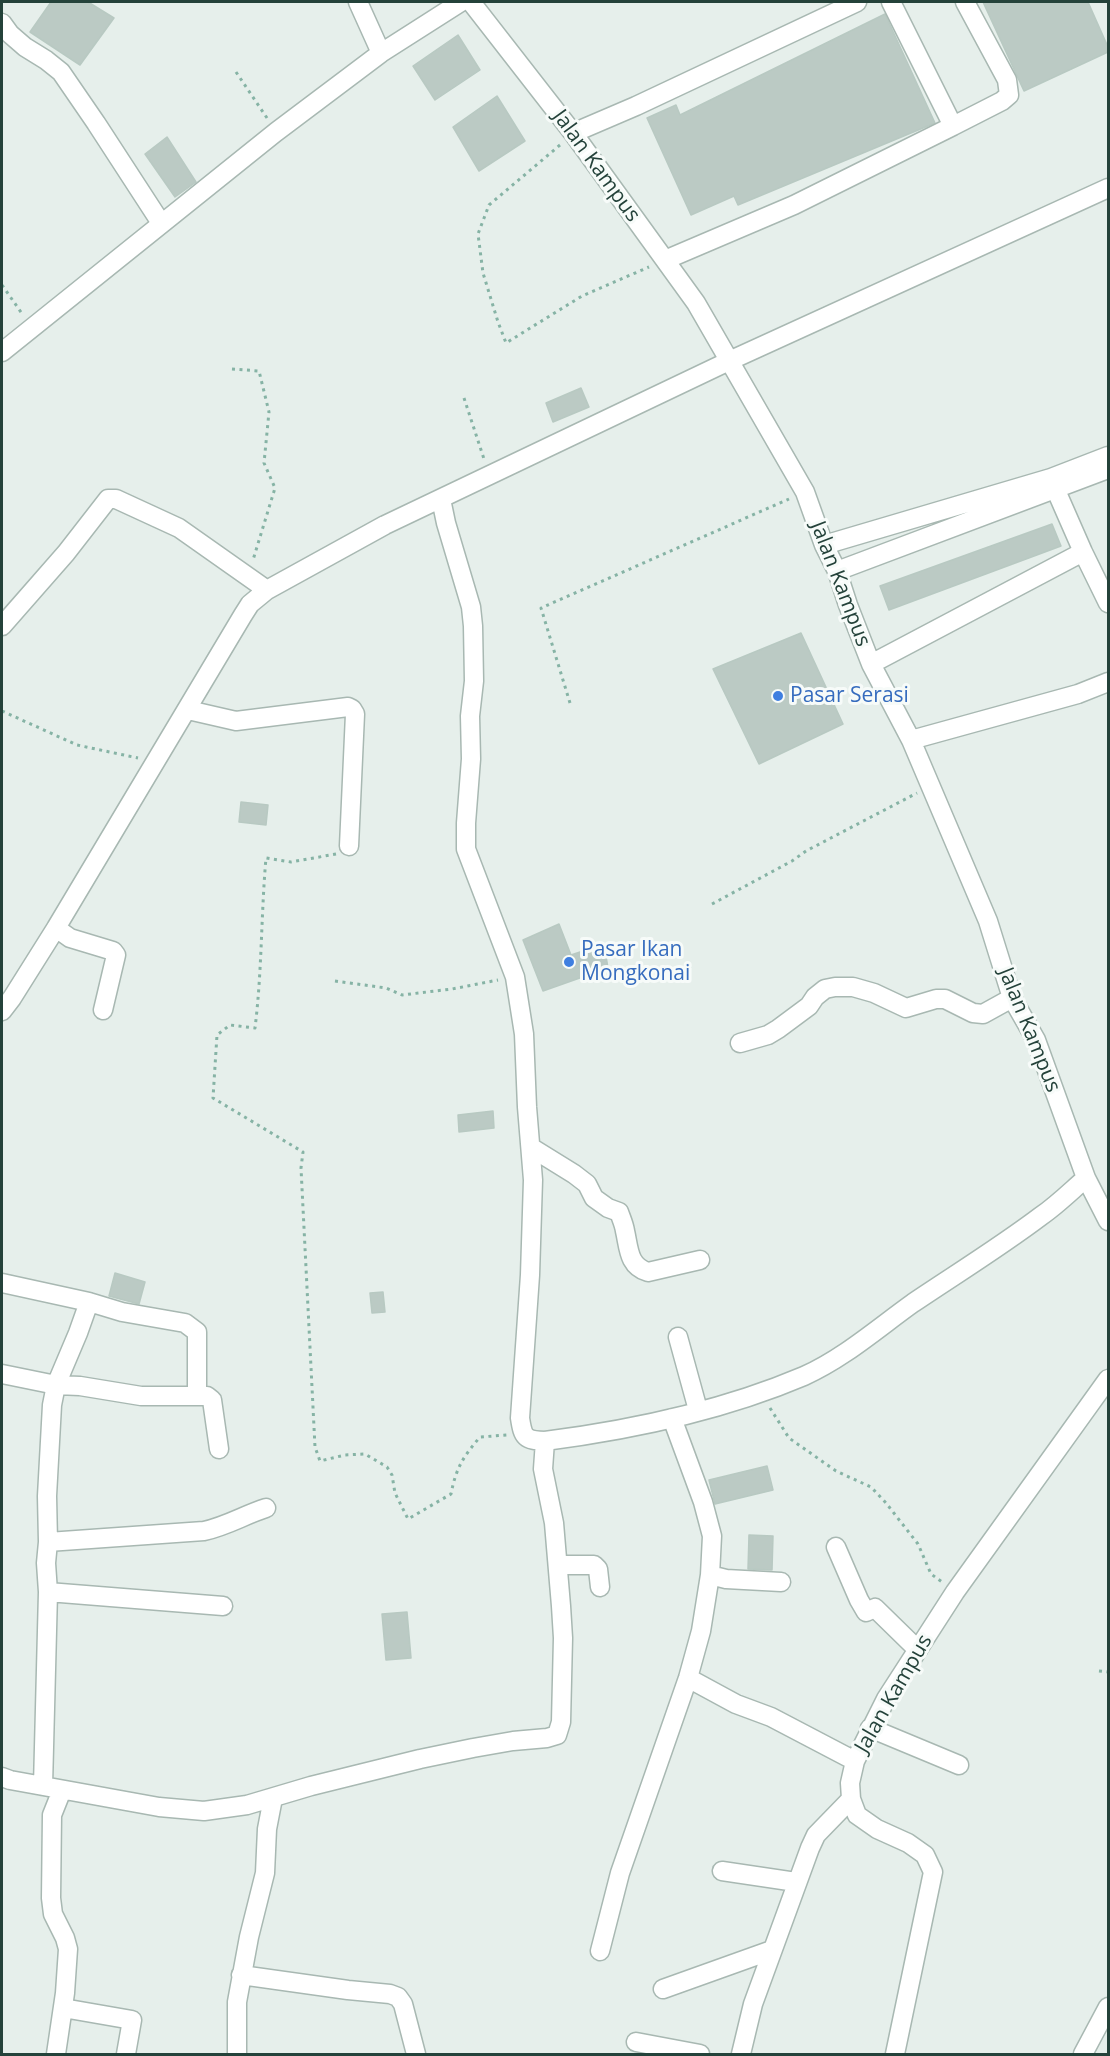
<!DOCTYPE html>
<style>
body{margin:0}
#map{position:relative;width:1110px;height:2056px;overflow:hidden;background:#e6efeb;font-family:"Open Sans",sans-serif}
canvas{display:block}
.frame{position:absolute;inset:0;border:3px solid #24423a;pointer-events:none}
</style>
<div id="map">
<canvas width="1110" height="2056"></canvas>
<div class="frame"></div>
</div>
<script>
const ctx = document.querySelector('canvas').getContext('2d');
ctx.lineJoin = 'round';
function fill(path, color) { ctx.fillStyle = color; ctx.fill(path, 'evenodd'); }
function strokePath(path, color, width, dash) { ctx.strokeStyle = color; ctx.lineWidth = width; ctx.lineCap = dash ? 'butt' : 'round'; ctx.setLineDash(dash || []); ctx.stroke(path); }
function drawText(font, color, halo, rows, align = 'center') {
  ctx.font = font + ' "Open Sans",sans-serif'; ctx.lineWidth = 6; ctx.setLineDash([]); ctx.textBaseline = 'middle'; ctx.strokeStyle = halo; ctx.fillStyle = color; for (const [text, x, y, turn = 0] of rows) {
    ctx.save(); ctx.translate(x, y); ctx.rotate((+turn || 0) * Math.PI / 180); ctx.textAlign = isNaN(turn) ? turn : align; if (halo) ctx.strokeText(text, 0, 0); ctx.fillText(text, 0, 0); ctx.restore();
  }
}
const building = new Path2D(`
 M51,2H88L114,18L80,65L30,32Z
 M983,2H1088L1108,47V52L1024,91Z
 M885,14L935,123L738,205L734,196L691,215L647,118L676,105L680,115Z
 M458,35L480,70L435,100L413,66Z
 M497,96L525,141L479,171L453,127Z
 M167,137L196,182L175,197L145,154Z
 M581,388L589,407L553,422L546,403Z
 M1052,524L1061,546L889,610L880,586Z
 M801,633L843,724L759,764L713,669Z
 M241,802L268,805L266,825L239,822Z
 M559,924L571,955L604,944L608,968L543,991L523,940Z
 M493,1111L494,1128L459,1132L458,1115Z
 M115,1273L145,1282L139,1304L109,1296Z
 M383,1292L385,1312L372,1313L370,1293Z
 M767,1466L773,1490L715,1504L709,1480Z
 M749,1535L773,1536L772,1570L748,1569Z
 M407,1612L411,1658L386,1660L382,1614Z`);
fill(building, '#bbcac4');
strokePath(building, '#b8c9c2', 1.5);
const minor = new Path2D(`
 M358,2L381,53
 M471,2L573,133L696,303L805,492L824,545L837,571L848,605L871,664L911,740L988,921L1012,998L1036,1040L1086,1178L1108,1221
 M2,23L10,34L25,47L46,60L61,72L96,123L161,223
 M953,126L1002,101L1009,95L1007,80L965,2
 M573,133L636,106L857,2
 M665,260L794,205L953,126L891,2
 M2,352L276,132L381,53L461,2
 M1051,479L1083,552L1108,603
 M441,499L446,523L471,607L473,626L474,681L470,716L471,759L466,823V849L515,977L524,1034L527,1107L533,1180L530,1275L520,1418C523,1438 525,1440 545,1441C631,1430 724,1410 804,1376C844,1358 878,1328 913,1303C956,1274 1000,1247 1041,1216C1057,1205 1071,1191 1086,1178
 M824,545L1051,478L1108,456
 M837,571L1108,469
 M2,626L66,553L108,499H116L179,528L267,590
 M871,664L1083,552
 M188,710L236,721L348,707L352,709L355,714L349,846
 M911,740L1078,694L1108,682
 M56,928L70,938L113,951L116,955L103,1010
 M2,1011L12,998L56,928L243,615L250,604L267,590L385,525L729,361L1108,188
 M740,1043L768,1035L778,1029L809,1006L815,997L825,989L835,987H853L874,993L906,1008L936,999H945L973,1013L983,1014L1012,998
 M532,1148L574,1174L587,1184L594,1198L608,1208L619,1212C621,1218 624,1224 625,1231C629,1248 628,1266 648,1272L700,1260
 M2,1283L89,1302L122,1312L185,1323L197,1332V1395
 M678,1337L698,1410
 M2,1374L56,1385L80,1386L141,1396H207L212,1400L219,1449
 M48,1542L204,1531C227,1526 244,1515 266,1508
 M836,1547L859,1600L866,1612L875,1608L918,1650
 M558,1565H594L598,1569L600,1587
 M710,1575L726,1579L781,1582
 M48,1592L223,1606
 M688,1678L736,1704L771,1717L855,1761
 M870,1728L959,1765
 M2,1777L10,1780L159,1807L204,1811L247,1805L311,1786L420,1759L473,1748L513,1741L547,1738L557,1735L561,1722L563,1638L561,1606L554,1523L543,1469L545,1441
 M43,1786L48,1592L46,1563L48,1542L47,1496L52,1405L56,1385L78,1333L89,1302
 M722,1871L796,1882
 M600,1951L620,1873L688,1678L701,1631L710,1575L712,1536L703,1502L672,1418
 M241,1975L348,1990L390,1994L398,1997L403,2004L416,2054
 M663,1989L772,1950
 M63,2008L132,2020L126,2054
 M636,2042L700,2054
 M56,2054L65,1993L68,1949L65,1938L53,1914L51,1898L52,1815L62,1790
 M237,2054V2002L249,1937L265,1873L267,1829L273,1798
 M741,2054L753,2004L810,1848L816,1835L851,1799
 M895,2054L933,1872L925,1855L908,1843L877,1829L857,1815L851,1799L850,1783L855,1761L886,1699L955,1592L1108,1379
 M1083,2054L1108,2007`);
strokePath(minor, '#a8b8b2', 21);
strokePath(new Path2D(`
 M236,72L267,118
 M560,145L489,205L478,234L483,273L498,322L506,343L582,296L649,267
 M2,285L23,315
 M232,369L259,371L269,412L264,463L275,488L253,560
 M464,398L484,459
 M570,703L541,608L789,499
 M2,711L77,745L138,758
 M336,854L291,862L266,858C261,915 262,972 255,1028L230,1025L217,1035L213,1098L303,1152L301,1168L315,1447L320,1461L345,1455L365,1454L387,1467L392,1475L395,1493L408,1519L451,1494C456,1468 463,1457 480,1437L507,1435
 M712,904L792,861L806,851L917,793
 M335,981L386,988L402,995L452,989L498,980
 M770,1408L789,1438L836,1471L871,1487L886,1503L918,1544L931,1574L942,1582
 M1099,1671L1108,1672`), '#86b3a5', 3, [3, 4.5]);
strokePath(minor, '#fff', 18);
for (const [x, y, r, color] of [
 [778,696,6,"#3f7fe0"],
 [569,962,6,"#3f7fe0"]
]) { const dot = new Path2D(); dot.arc(x, y, r, 0, 2 * Math.PI); ctx.fillStyle = color; ctx.fill(dot); strokePath(dot, '#f7fbf9', 2); }
drawText('21px', '#24423a', '#f7fbf9', [
 ["Jalan Kampus",596,166,54],
 ["Jalan Kampus",840,584,69],
 ["Jalan Kampus",1029,1030,68],
 ["Jalan Kampus",894,1694,-60]
]);
drawText('21px', '#366cbe', '#f7fbf9', [
 ["Pasar Serasi",790,696],
 ["Pasar Ikan",581,950],
 ["Mongkonai",581,974]
], 'left');
</script>
